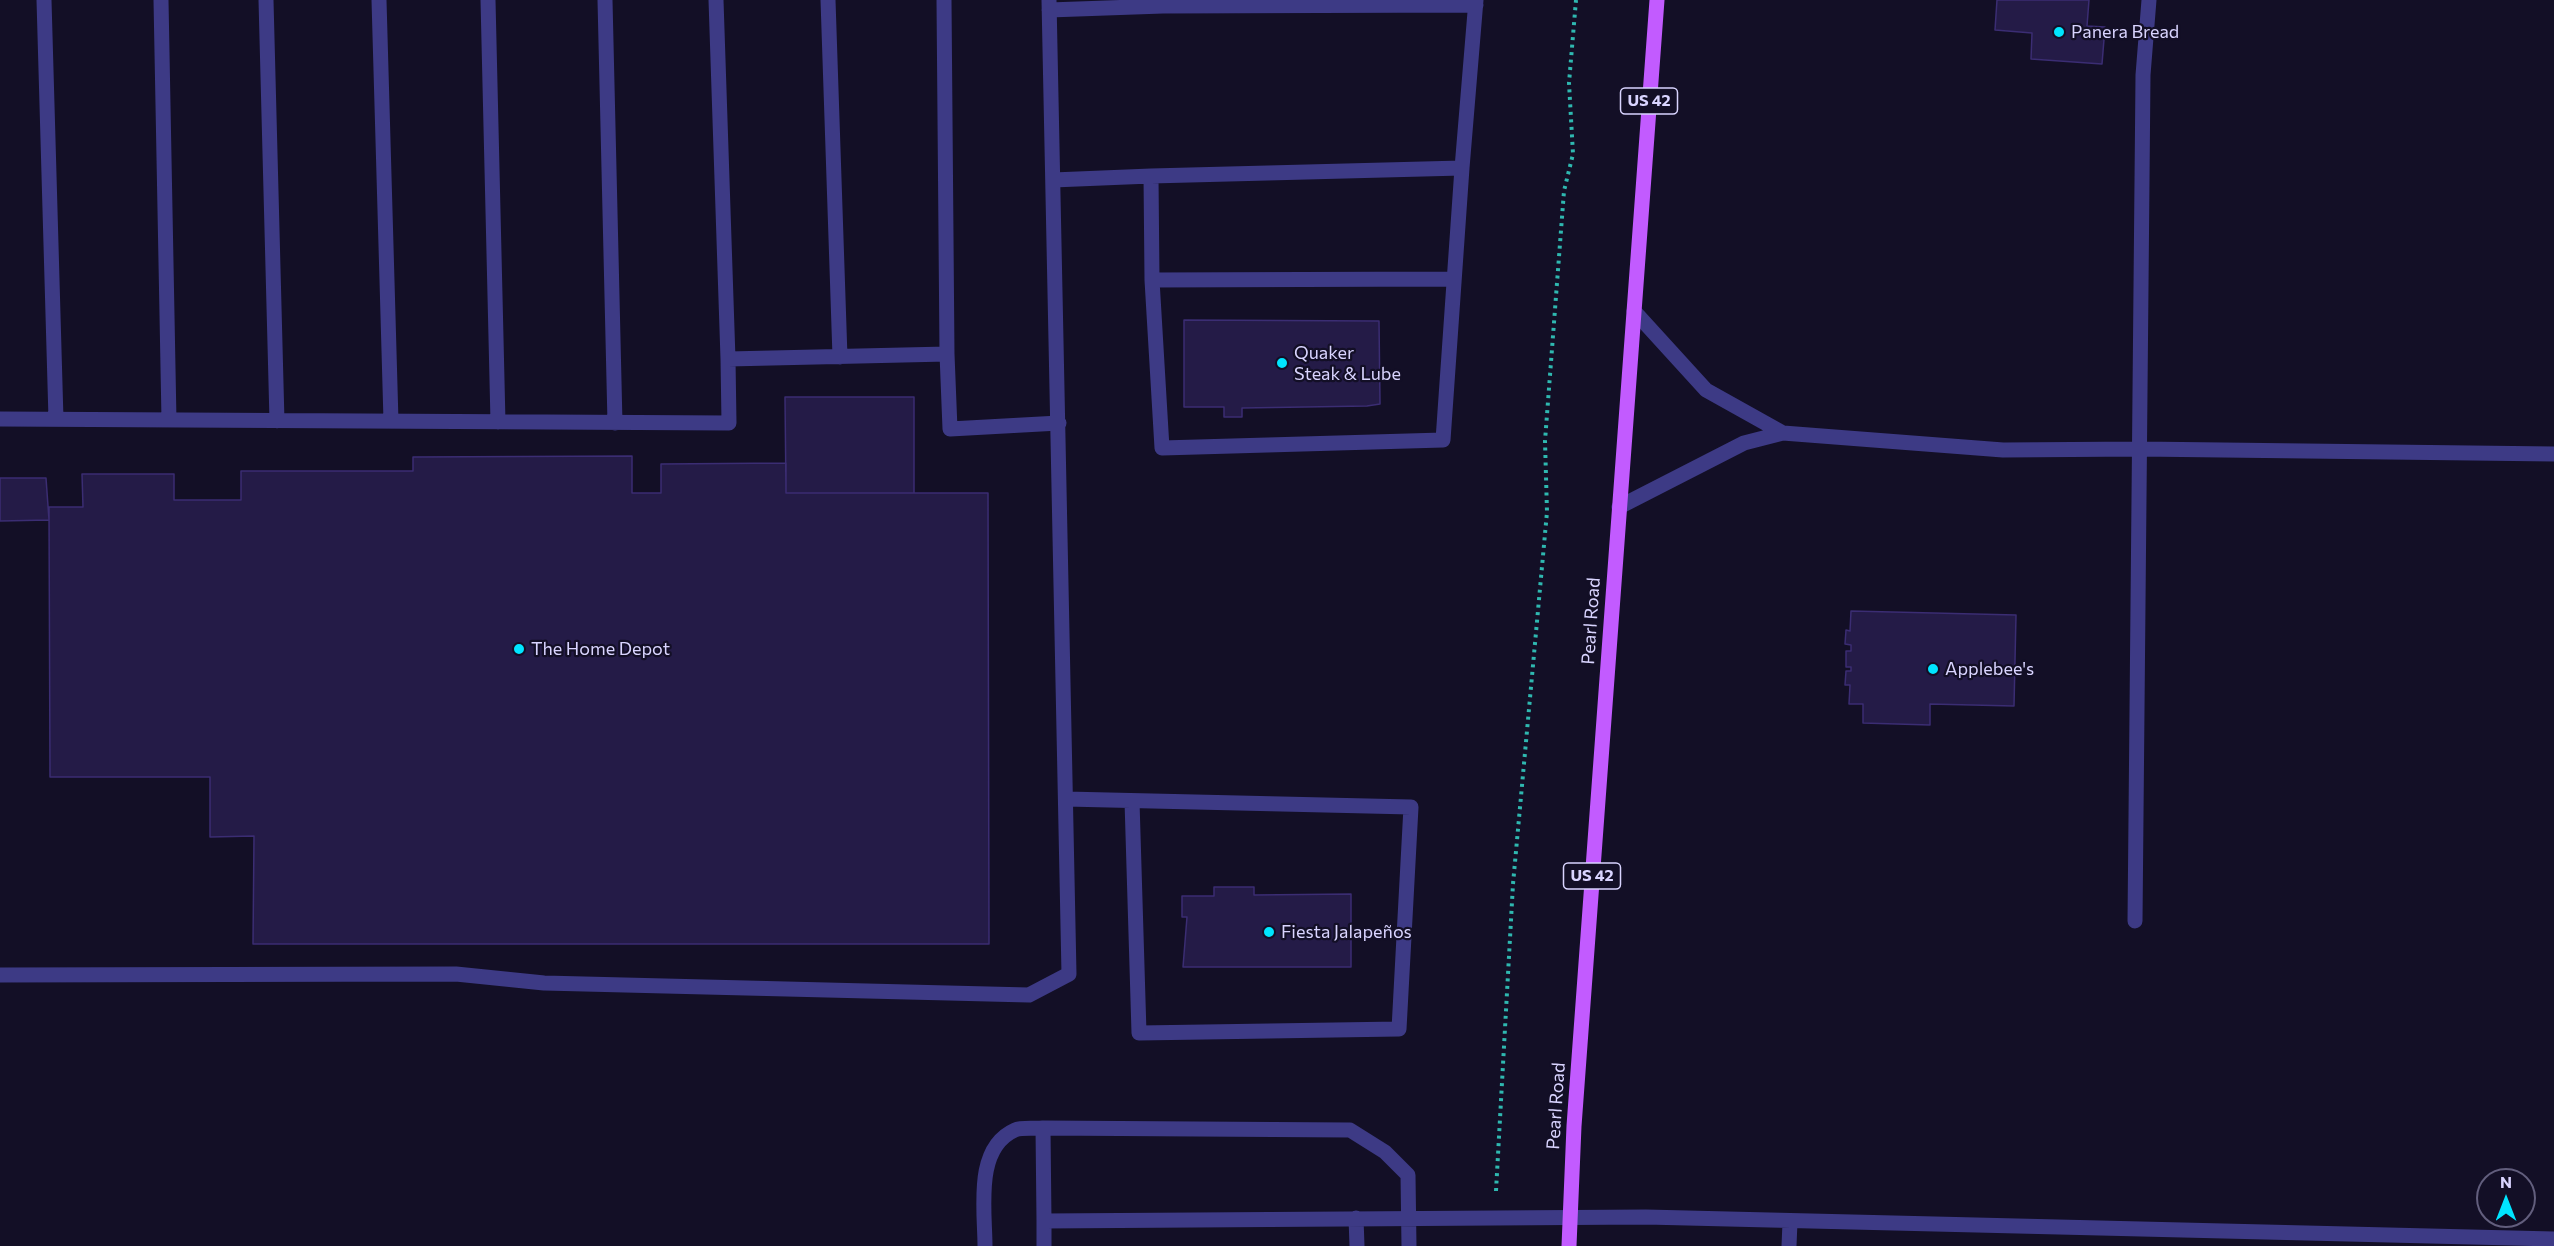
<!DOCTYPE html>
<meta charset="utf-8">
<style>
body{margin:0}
#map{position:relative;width:2554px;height:1246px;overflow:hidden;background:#130f26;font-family:Commissioner,sans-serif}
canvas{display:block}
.north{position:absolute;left:2476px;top:1168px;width:60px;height:60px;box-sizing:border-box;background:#130f26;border:2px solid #625e7d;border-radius:50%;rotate:0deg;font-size:16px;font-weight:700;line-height:24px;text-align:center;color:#d9d4ff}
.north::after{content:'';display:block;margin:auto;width:21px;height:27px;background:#00e5ff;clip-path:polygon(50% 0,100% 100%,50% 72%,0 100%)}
</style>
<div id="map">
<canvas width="2554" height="1246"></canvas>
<div class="north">N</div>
</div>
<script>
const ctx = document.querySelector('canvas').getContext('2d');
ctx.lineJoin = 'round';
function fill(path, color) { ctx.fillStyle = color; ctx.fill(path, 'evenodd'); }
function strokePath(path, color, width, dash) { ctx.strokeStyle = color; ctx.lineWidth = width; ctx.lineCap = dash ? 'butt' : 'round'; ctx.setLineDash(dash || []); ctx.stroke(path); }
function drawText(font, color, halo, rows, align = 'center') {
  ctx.font = font + ' Commissioner,sans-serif'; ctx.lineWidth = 4.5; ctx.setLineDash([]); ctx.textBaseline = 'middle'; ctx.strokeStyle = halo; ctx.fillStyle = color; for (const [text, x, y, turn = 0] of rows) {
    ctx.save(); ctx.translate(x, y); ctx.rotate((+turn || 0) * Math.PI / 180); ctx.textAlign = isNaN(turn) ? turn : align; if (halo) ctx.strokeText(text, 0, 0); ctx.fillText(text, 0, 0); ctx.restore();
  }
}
const building = new Path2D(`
 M1997,0H2089L2087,26L2105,27L2102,64L2031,59L2032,33L1995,30Z
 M1184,320L1379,321L1380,404L1367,406L1242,408V417H1224V407H1184Z
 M785,397H914V493H786Z
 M632,456V493H661V464L786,463V493H988L989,944H253L254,836L210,837V777H50L49,507H83L82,474H174V500H241V471H413V457Z
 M0,478H46L49,520L0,521Z
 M1851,611L2016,615L2014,706L1930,704V725L1863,723V704H1849L1850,685H1845L1846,671H1851V667H1846V651H1851V645L1845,644L1846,630L1850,631Z
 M1214,887H1254V895L1351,894V967H1183L1187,917H1182V896H1214Z`);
fill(building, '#241b47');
strokePath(building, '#3b2d73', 1.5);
strokePath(new Path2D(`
 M1496,1191L1513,884L1547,512L1545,441L1564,191L1573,154L1569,83L1576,0`), '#2fb8b0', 4, [3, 4.5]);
strokePath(new Path2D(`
 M44,0L56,419
 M161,0L169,420
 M266,0L277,421
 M379,0L391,421
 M488,0L498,422
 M605,0L615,423
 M716,0L728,359
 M828,0L840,357
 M944,0L947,354
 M1163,6L1476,5
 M1049,10L1163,6V0
 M1462,168L1476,0
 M1053,180L1151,176L1152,280L1162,448L1443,440L1462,168L1151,176
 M1152,280L1454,279
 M1634,311L1706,390L1783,433
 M0,419L729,423L728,359L947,354L950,429L1059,423
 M1619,507L1744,443L1783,433L2003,450L2140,449L2554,454
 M1066,799L1411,807L1399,1029L1139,1033L1132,801
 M2135,921L2143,75L2149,0
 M0,975L456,974L544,983L1029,995L1069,974L1049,0
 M1043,1128L1044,1221L1646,1217L2554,1239
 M1356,1218L1357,1246
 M985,1246C985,1210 974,1148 1015,1130C1022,1127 1035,1129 1043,1128L1350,1130L1385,1152L1408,1175L1409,1246
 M1044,1246V1221
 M1789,1246L1790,1222`), '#3d3a85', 15);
strokePath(new Path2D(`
 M1569,1246L1574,1126L1657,0`), '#c25bff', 15);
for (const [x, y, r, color] of [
 [2059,32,6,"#00e5ff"],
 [1282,363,6,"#00e5ff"],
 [519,649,6,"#00e5ff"],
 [1933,669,6,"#00e5ff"],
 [1269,932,6,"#00e5ff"]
]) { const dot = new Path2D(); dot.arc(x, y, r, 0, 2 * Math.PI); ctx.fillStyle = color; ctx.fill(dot); strokePath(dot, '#130f26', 2); }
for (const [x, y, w] of [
 [1649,101,57],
 [1592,876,57]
]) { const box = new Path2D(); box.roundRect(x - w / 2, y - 13, w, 26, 4.5); ctx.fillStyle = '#130f26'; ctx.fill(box); strokePath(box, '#d9d4ff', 1.5); }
drawText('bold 16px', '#d9d4ff', null, [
 ["US 42",1649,101],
 ["US 42",1592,876]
]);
drawText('18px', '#d9d4ff', '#130f26', [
 ["Panera Bread",2071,32],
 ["Quaker",1294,353],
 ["Steak & Lube",1294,374],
 ["The Home Depot",531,649],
 ["Applebee's",1945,669],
 ["Fiesta Jalapeños",1281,932]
], 'left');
drawText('18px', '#d9d4ff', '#130f26', [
 ["Pearl Road",1591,621,-86],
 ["Pearl Road",1556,1106,-86]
]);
</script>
